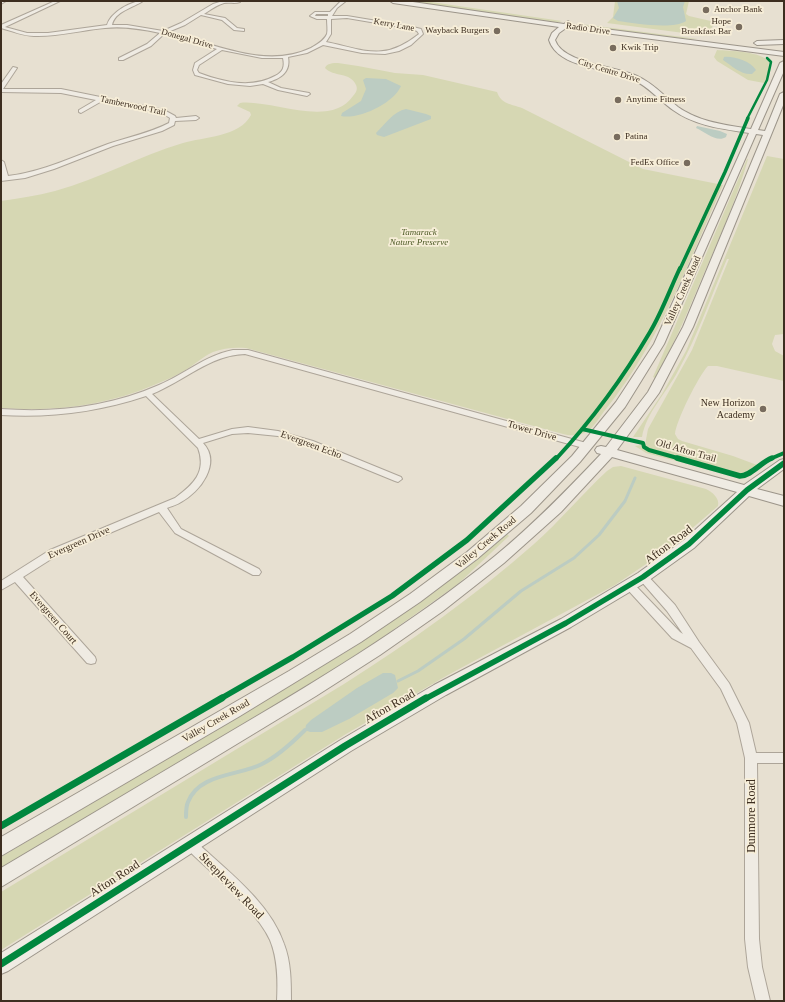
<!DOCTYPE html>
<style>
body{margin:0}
#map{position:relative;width:785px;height:1002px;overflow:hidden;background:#e7e0d1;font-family:"Times New Roman",serif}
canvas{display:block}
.frame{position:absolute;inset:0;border:2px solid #3d2e20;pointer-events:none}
</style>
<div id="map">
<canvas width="785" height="1002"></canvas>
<div class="frame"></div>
</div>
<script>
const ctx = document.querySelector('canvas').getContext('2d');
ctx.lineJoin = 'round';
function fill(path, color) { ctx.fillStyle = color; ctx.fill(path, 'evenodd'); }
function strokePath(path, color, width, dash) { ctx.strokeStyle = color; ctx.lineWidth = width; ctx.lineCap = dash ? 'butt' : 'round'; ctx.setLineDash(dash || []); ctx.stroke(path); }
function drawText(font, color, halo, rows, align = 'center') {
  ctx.font = font + ' "Times New Roman",serif'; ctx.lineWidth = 3.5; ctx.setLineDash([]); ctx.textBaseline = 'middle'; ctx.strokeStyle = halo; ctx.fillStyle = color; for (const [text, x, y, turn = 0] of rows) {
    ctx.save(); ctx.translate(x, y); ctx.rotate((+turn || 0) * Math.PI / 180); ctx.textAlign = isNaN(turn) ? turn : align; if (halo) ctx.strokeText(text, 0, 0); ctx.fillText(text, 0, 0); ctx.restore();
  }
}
fill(new Path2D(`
 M402,1H424L562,21L555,23Z
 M615,1H689L686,14L689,16L715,22L707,36L607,23L613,17Z
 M581,24L698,39L665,38L576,26Z
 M717,50C729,51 762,51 769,62L768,76L764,83L748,80L717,61L714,57Z
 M338,63L358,66L395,73L423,75L497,92C501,104 511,104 522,108L643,169L723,185C689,261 659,343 606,409C600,416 594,428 586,432C579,436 570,436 563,434L246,348C235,347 223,348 213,352C202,357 194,365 184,371C175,376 164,381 154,385C105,406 53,412 1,408V201C19,198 37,196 55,191C99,179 139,156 183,143C203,137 240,137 251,115L250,112L237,106L240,103C270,99 331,129 353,96C356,93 358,89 356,85C351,72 333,77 325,68C327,63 333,63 338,63Z
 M767,156L784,159V334L775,335L772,344L775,351L784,356V381L717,366H708C699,375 676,421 675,434L678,439L682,441L733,456L757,465L741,475L651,449L646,447L645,445L648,429L692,350L729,259H727C711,296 698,335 678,371C667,392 646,413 642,437H633L662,394L686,351Z
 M747,159H748C738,195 723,230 708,264C691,303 676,342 655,378L653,377Z
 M641,445L647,450L741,478L646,453L635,446Z
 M621,466L706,489C712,492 720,498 718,506L667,550L615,585L448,675L346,734L1,950V892L344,684C410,642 475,596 534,544C560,521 582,494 607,471L613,467Z
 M507,534L509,536L458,584L373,644L313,682L1,868V857L351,649L433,593Z`), '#d6d7b3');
fill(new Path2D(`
 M617,1H685L683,7L686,21C673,30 633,23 618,21L613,18L619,8Z
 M724,57C734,56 750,61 756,70L752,74C741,75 732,66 723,60Z
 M366,78L386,79L401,86C394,103 359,120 341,116L342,113L361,101L366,89L363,80Z
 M406,109L426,114L431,116V119L384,137L377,135L376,133C384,125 394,111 406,109Z
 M697,126L720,131L727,134L726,137C717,143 705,132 696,128Z
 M383,673H391L395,675L398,688L393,693L349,719L322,732H310L305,730L306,725L311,720L357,688Z`), '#bcccc2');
strokePath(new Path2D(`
 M398,681L418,671L464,639L521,591L574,558L599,535L625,501L635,478`), '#bcccc2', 3);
strokePath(new Path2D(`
 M186,817C186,812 186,806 188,802C199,773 239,776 262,764C278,756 292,743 305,730`), '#bcccc2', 4);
const street = new Path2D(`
 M1,1H6L1,4Z
 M55,1H60L5,27L27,33H48L107,25C111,12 131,1 143,1C133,8 115,11 112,25H127L163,31L181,23L213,4L223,1H239L240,2C235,4 230,2 224,3C217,5 210,10 204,14L225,18L237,28L244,29V31L234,30L222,20L201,15L185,25L168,32C213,43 265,70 311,48C316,45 324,41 327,34C328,30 327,24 327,19H317L310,16L315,12H330L340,2L346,1L337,8L332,16H347L413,27L421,29L423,34L411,45L399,51L385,54L362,53L323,45L307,53L288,57C291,72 280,79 268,82L281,88L309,93L310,94L307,96L278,90L263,84L250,86L228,84L195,75L193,70L195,63L217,49L164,34L151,46L123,60H119V58L147,44L160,33C142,29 124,26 105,28C81,30 58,37 34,36C23,36 12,31 1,28V25ZM316,14H328V16H315ZM347,18L412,29L417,31L419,34C384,62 365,50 326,42L331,34V19ZM222,50L262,58H283C285,67 283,72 275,76C251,89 223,82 199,73L197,70L199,65Z
 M13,67L17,68L3,89H61L164,110L175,116L176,118L196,116L199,118L196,120L175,121L174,125L162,131L113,146L54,169L25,178L1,181V177H2L1,160L4,162L8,176C43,172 75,156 108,144C128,137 150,133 169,123L170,118L160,112L102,101L81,113L79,112V110L96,100L61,93L1,92V84Z
 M233,350H248L590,444L591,446L587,449L245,354C210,355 184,381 152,394L199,439L232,429L248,427L278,431L313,441L401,477L402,479L398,482L395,481L307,445L278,436L248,433L232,434L203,443C222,463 200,492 181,502C177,505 171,506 167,508L181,529L259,569L261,572L259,575H253L175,533L159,512L56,556L23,577L95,657L96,660L95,663L91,664L87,663L15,582L1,590V581L50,550L175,498C193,485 207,472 198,448L146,396C98,412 51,418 1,415V409C55,413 109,407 159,385C185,374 204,356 233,350Z
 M643,573L646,574L675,605L699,642L729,683L749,723L756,753H784V763H757L759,939L762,967L770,1001H756L748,967L745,939V758L737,723L721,689L691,648L672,638L627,589L625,586L627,583H633L680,632L683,634L667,611L640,580L638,577L640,574Z
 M189,837L193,839C225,869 270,902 284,944C291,962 291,982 291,1001H277C278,981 278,959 270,940C256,909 210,872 185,847L183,843L185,839Z`);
const secondary = new Path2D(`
 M390,1H406L564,24L568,21L571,23L570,24L581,26L784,52V56L566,28L559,33L555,40C563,64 617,66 637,76C653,83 664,96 678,107C699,122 726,125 751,129L780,63L784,61V71L758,130L765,131L780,94L784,92V103L693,327L659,393L617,450L744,485L780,460L784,459V469L757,489L784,496V506L749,496L694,548L648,581L571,627L446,695L351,751L8,971L1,974V953L339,741L434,685L561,619L638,573L684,540L737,492L612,457L561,512L504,563L443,611L380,655L316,696L1,887V868C72,826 142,784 213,742C310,685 408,627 495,556C533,525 567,490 601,454L597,453L595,450L597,447L601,446L606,447L648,392L683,327L763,135L756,134L664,344L625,407L580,462L531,513L477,559L420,602L361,642L240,716L1,856V837L289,671L350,634L410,594L467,552L521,506L572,456L616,402L654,344L749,133C723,129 695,126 673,110C659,100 648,86 632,79C609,68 558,69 549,40L552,33L559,27L393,3Z
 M784,40V44L757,45L754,43L757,41Z`);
strokePath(street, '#ada599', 2);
strokePath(secondary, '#9c958a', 2);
fill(street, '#efebe3');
fill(secondary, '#efebe3');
strokePath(new Path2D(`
 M747,119L767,80L771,62L767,58`), '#00873e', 2.5);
strokePath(new Path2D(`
 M680,269L725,172L748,118`), '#00873e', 3.5);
strokePath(new Path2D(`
 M582,429L643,443L644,447L649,450L681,459
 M556,459C592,420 623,378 650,332C662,312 670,289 680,268
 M770,459L784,453`), '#00873e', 4);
strokePath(new Path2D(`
 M677,458L740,476C751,476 761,462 772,458
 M220,699L293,657L392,596L467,540L556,458
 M425,699L566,623L643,577L689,544L747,490L784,463`), '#00873e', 5.5);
strokePath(new Path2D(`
 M1,826L222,698
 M1,964L345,746L426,698`), '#00873e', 7);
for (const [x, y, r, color] of [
 [706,10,4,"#786c5e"],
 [739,27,4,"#786c5e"],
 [497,31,4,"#786c5e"],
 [613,48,4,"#786c5e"],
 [618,100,4,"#786c5e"],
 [617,137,4,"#786c5e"],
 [687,163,4,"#786c5e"],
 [763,409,4,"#786c5e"]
]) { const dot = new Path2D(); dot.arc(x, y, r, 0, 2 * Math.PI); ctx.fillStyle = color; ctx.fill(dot); strokePath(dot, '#f7eed8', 1.5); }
drawText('9px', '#3d2e20', '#f7eed8', [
 ["Anchor Bank",714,10],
 ["Hope",731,22,"right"],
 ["Breakfast Bar",731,32,"right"],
 ["Wayback Burgers",489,31,"right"],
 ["Kwik Trip",621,48],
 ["Anytime Fitness",626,100],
 ["Patina",625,137],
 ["FedEx Office",679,163,"right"]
], 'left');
drawText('9px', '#3d2e20', '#f7eed8', [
 ["Kerry Lane",394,25,10],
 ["Radio Drive",588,29,8],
 ["Donegal Drive",187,39,16],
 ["City Centre Drive",609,71,17],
 ["Tamberwood Trail",133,106,12]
]);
drawText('italic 9px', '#4d5a26', '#f7eed8', [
 ["Tamarack",419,233],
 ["Nature Preserve",419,243]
]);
drawText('10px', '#3d2e20', '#f7eed8', [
 ["Valley Creek Road",683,291,-66],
 ["Tower Drive",532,431,16],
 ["Evergreen Echo",311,445,20],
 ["Old Afton Trail",686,451,16],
 ["Evergreen Drive",79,543,-24],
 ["Valley Creek Road",486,543,-40],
 ["Evergreen Court",53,618,49],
 ["Valley Creek Road",216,721,-30]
]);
drawText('10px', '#3d2e20', '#f7eed8', [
 ["New Horizon",755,403],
 ["Academy",755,415]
], 'right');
drawText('12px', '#3d2e20', '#f7eed8', [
 ["Afton Road",669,545,-37],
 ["Afton Road",390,707,-30],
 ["Dunmore Road",752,816,-90],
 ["Afton Road",115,879,-33],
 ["Steepleview Road",231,886,46]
]);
</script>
